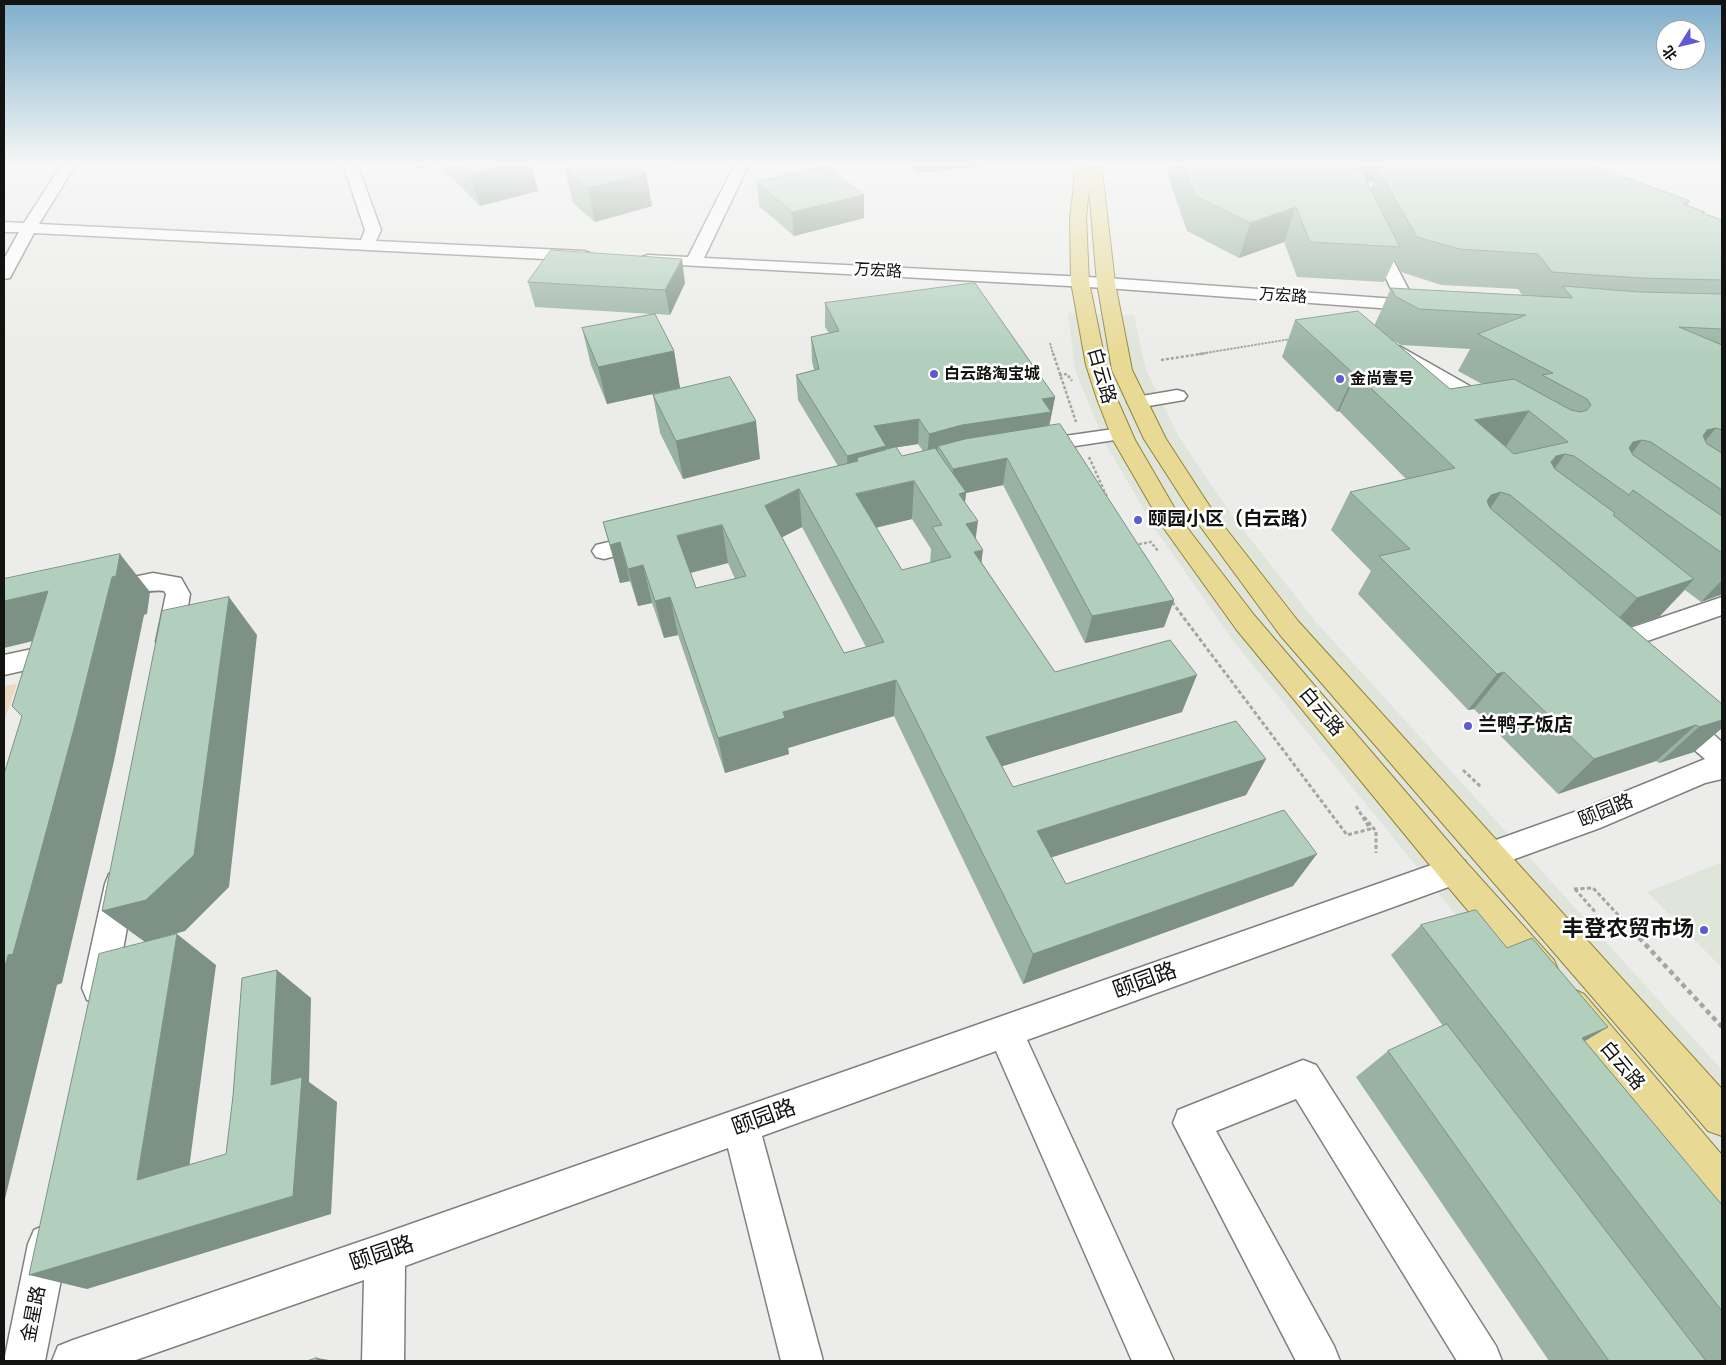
<!DOCTYPE html>
<meta charset="utf-8">
<style>
body{margin:0}
#map{position:relative;width:1726px;height:1365px;overflow:hidden;background:#ecedea;font-family:"PT Sans Narrow","Noto Sans SC",sans-serif}
canvas{display:block}
.frame{position:absolute;inset:0;border:5px solid #121311;pointer-events:none}
.north{position:absolute;left:1656px;top:20px;width:50px;height:50px;box-sizing:border-box;background:#fff;border:1px solid #a0a1a0;border-radius:50%;rotate:234deg;font-size:14px;font-weight:700;line-height:20px;text-align:center;color:#121311}
.north::after{content:'';display:block;margin:auto;width:18px;height:22px;background:#5d5ad2;clip-path:polygon(50% 0,100% 100%,50% 72%,0 100%)}
</style>
<div id="map">
<canvas width="1726" height="1365"></canvas>
<div class="frame"></div>
<div class="north">北</div>
</div>
<script>
const ctx = document.querySelector('canvas').getContext('2d');
ctx.lineJoin = 'round';
function fill(path, color) { ctx.fillStyle = color; ctx.fill(path, 'evenodd'); }
function strokePath(path, color, width, dash) { ctx.strokeStyle = color; ctx.lineWidth = width; ctx.lineCap = dash ? 'butt' : 'round'; ctx.setLineDash(dash || []); ctx.stroke(path); }
function drawText(font, color, halo, rows, align = 'center') {
  ctx.font = font + ' "PT Sans Narrow","Noto Sans SC",sans-serif'; ctx.lineWidth = 5; ctx.setLineDash([]); ctx.textBaseline = 'middle'; ctx.strokeStyle = halo; ctx.fillStyle = color; for (const [text, x, y, turn = 0] of rows) {
    ctx.save(); ctx.translate(x, y); ctx.rotate((+turn || 0) * Math.PI / 180); ctx.textAlign = isNaN(turn) ? turn : align; if (halo) ctx.strokeText(text, 0, 0); ctx.fillText(text, 0, 0); ctx.restore();
  }
}
fill(new Path2D(`
 M568,164H673L677,166L597,188Z
 M1068,313L1134,315L1146,370L1179,437L1233,517L1316,622L1722,1070V1242L1234,642L1155,529L1105,443L1075,370Z
 M1722,862V968L1647,892Z`), '#e0e5db');
fill(new Path2D(`
 M17,684L4,722V686Z`), '#ecd8c3');
const minor = new Path2D(`
 M62,164H76L39,224L361,240L365,230L343,164H357L381,230L376,241L584,251L590,253L592,256L590,259L584,261L34,233L12,274L10,278L4,279V259L19,232H4V222L24,223Z
 M735,164H749L704,258L1106,278L1396,299L1349,202L1357,188L1417,164H1436L1434,167L1368,194L1363,202L1414,300L1426,302L1429,306L1426,310L1420,311L1106,288L642,263L640,260L642,257L648,255L688,257Z
 M1394,345L1401,347L1498,402L1501,406L1498,410L1491,412L1484,410L1387,355L1385,351L1387,347Z
 M1177,390L1184,392L1187,396L1184,400L1137,408L1130,406L1127,402L1130,398Z
 M1121,428L1128,430L1131,434L1128,438L1036,452L1029,450L1026,446L1029,442L1036,440Z
 M646,533L654,536L657,541L654,546L604,559L596,557L592,551L596,545Z
 M153,573L181,578L190,594L182,642L178,649L169,651L160,649L156,642L166,594L164,591C143,588 120,602 99,596L96,590L99,584Z
 M1722,597V615L1607,655L1598,653L1594,646L1598,639Z
 M51,645L60,648L64,655L56,673L47,676L38,673L35,668L4,675V655Z
 M1678,708L1688,711L1722,742V779L1705,783L1600,828L1490,868L1479,864L1475,855L1479,846L1580,810L1705,759L1668,727L1664,719L1668,711Z
 M1454,857L1465,861L1469,871L1465,881L1027,1040L1174,1361H1132L996,1051L762,1136L823,1361H781L728,1148L405,1266L404,1361H362L364,1280L133,1361H52L58,1346L73,1340L385,1233Z
 M120,870L131,874L135,884L116,988L111,1000L99,1004L87,1000L82,988L105,884L109,874Z
 M1303,1060L1316,1065L1496,1346L1502,1361H1457L1296,1099L1216,1131L1334,1346L1340,1361H1296L1173,1123L1178,1110Z
 M48,1224L62,1230L68,1244L45,1361H4L28,1244L34,1230Z`);
const major = new Path2D(`
 M1074,164H1088L1089,168L1095,166L1100,167L1102,170L1115,283L1132,370L1166,439L1216,516L1298,621L1722,1089V1136L1708,1131L1280,635L1200,526L1144,439L1112,370L1097,283L1089,189L1086,217L1089,282L1106,365L1117,399L1135,440L1182,521L1254,615L1465,861L1554,960L1559,972L1554,984L1542,989L1530,984L1443,881L1236,629L1165,530L1113,440L1097,399L1086,365L1071,282L1070,217L1074,186Z
 M1571,988L1584,994L1722,1155V1205L1708,1199L1558,1018L1553,1006L1558,994Z`);
strokePath(minor, '#7f817e', 3);
strokePath(major, '#938339', 2);
strokePath(new Path2D(`
 M1050,343L1053,354
 M1199,354L1291,339`), '#a5a6a4', 2, [2.5, 1]);
strokePath(new Path2D(`
 M1053,353L1076,422
 M1161,360L1207,353
 M1059,375L1067,374L1072,381
 M1089,457L1107,497
 M1134,545L1151,542L1158,551
 M1170,599L1173,603`), '#a5a6a4', 2.5, [3, 2]);
strokePath(new Path2D(`
 M1172,602L1347,835L1370,829L1356,806
 M1463,770L1481,787
 M1364,817L1376,831V853
 M1574,889L1593,888L1634,932
 M1575,889L1596,913`), '#a5a6a4', 3, [4, 2.5]);
strokePath(new Path2D(`
 M1633,931L1722,1027`), '#a5a6a4', 4.5, [5, 4]);
fill(minor, '#fff');
fill(major, '#e8d995');
fill(new Path2D(`
 M412,164H531L538,191L480,206L438,164L418,169Z
 M909,164H986V166L915,173Z
 M1169,164H1590L1690,201L1687,205L1704,214L1722,220V596L1721,595L1701,602L1685,590L1659,617L1631,627L1722,704V728L1694,752L1659,763L1656,761L1558,794L1474,709L1468,710L1358,594L1371,571L1331,530L1350,492L1406,479L1339,411L1337,412L1282,357L1295,320L1375,326V324L1391,288L1522,295L1518,289L1441,285L1401,272L1395,259L1384,282L1297,277L1284,242L1239,258L1187,231L1167,173ZM1374,179L1371,188L1367,182ZM1392,340L1401,345L1470,349L1458,371L1482,384L1450,389Z
 M565,170L646,173L652,206L595,222L573,203Z
 M757,182L864,218L794,236L759,206Z
 M528,282L685,283L670,315L655,314L674,351L680,388L607,404L591,365L582,328L653,314L535,307Z
 M825,303L1055,397L1050,422H1049V426L1174,600L1164,627L1085,643L1003,485L966,493L965,502L976,538L982,563L1055,672L1182,712L1002,766L1013,787L1266,759L1246,795L1051,857L1066,884L1293,886L1023,984L894,716L788,748L789,754L725,773L678,635L664,638L652,603L638,606L630,581L620,583L603,522L838,466L798,400L796,375L814,370L812,361L811,337L829,333L825,327ZM918,444L923,451L902,456L886,450V449ZM912,519L931,549L930,563L902,570L876,528ZM802,527L866,647L844,653L782,537ZM728,563L735,579L696,588L691,573Z
 M653,395L760,459L683,479L660,433Z
 M1421,925L1608,1027L1585,1041L1722,1205V1361H1549L1356,1077L1388,1051L1443,1026L1391,955Z`), '#99b2a3');
fill(new Path2D(`
 M416,164H438L418,169Z
 M514,164H531L538,191L480,206L471,175Z
 M915,164H986V166L915,173Z
 M1363,164H1412L1378,169L1374,179L1356,186L1360,168Z
 M646,173L652,206L595,222L588,188Z
 M864,195V218L794,236L792,212Z
 M1296,207L1284,242L1239,258L1250,223Z
 M682,259L685,283L670,315L665,290Z
 M674,351L680,388L607,404L598,367Z
 M1354,374H1356L1339,411L1337,412Z
 M1055,397L1047,437L938,446L937,456L927,459L929,434L1042,399Z
 M1529,411L1505,448L1475,420Z
 M919,419L918,444L886,449V471L858,461L857,458V479L848,481L847,456L874,426Z
 M756,421L760,459L683,479L676,441Z
 M1716,428L1685,465L1707,430Z
 M1642,440L1613,478L1607,480L1633,442Z
 M1565,454L1538,492L1530,494L1556,456Z
 M1007,458L1003,485L966,493L962,530L950,496L953,469Z
 M914,481L912,519L856,532V494Z
 M799,489L802,527L769,544L765,506Z
 M1501,492L1476,530L1462,539L1491,495Z
 M978,521L973,559L966,524Z
 M722,525L728,563L685,574L677,536Z
 M620,542L630,581L620,583L610,545Z
 M983,550L978,588L974,552Z
 M120,554L150,592L147,614L144,615L114,761L62,983L57,985L4,1203V970L112,577Z
 M643,565L652,603L638,606L628,569Z
 M1694,579L1659,617L1603,636L1637,598Z
 M1722,580V594L1701,602Z
 M48,591L83,629L4,648V601Z
 M229,597L257,635L229,887L185,931L145,942L102,911Z
 M670,597L678,635L664,638L655,601Z
 M1174,600L1164,627L1085,643L1092,616Z
 M1504,672L1474,709L1468,710L1497,674Z
 M1197,675L1182,712L980,773L986,737Z
 M896,680L894,716L788,748L789,754L725,773L718,738L783,712Z
 M1722,720V728L1694,752L1659,763L1699,727Z
 M1696,725L1656,761L1558,794L1594,759Z
 M1266,759L1246,795L1028,865L1037,831Z
 M1317,854L1293,886L1023,984L1033,954Z
 M177,934L216,965L185,1199L137,1180Z
 M277,970L311,998L309,1082L337,1102L331,1214L87,1289L29,1275L293,1196L271,1085Z
 M1608,1027L1565,1053L1582,1038Z
 M317,1358L335,1361H317Z`), '#7d9184');
const building = new Path2D(`
 M459,164H514L471,175Z
 M588,164H634L646,173L588,188L565,170Z
 M1183,164H1363L1360,168L1400,247L1310,242L1296,207L1250,223L1195,196Z
 M1382,164H1590L1690,201L1683,204L1705,212L1702,213L1722,220V280L1640,278L1552,272L1538,254L1459,249L1417,237L1378,169Z
 M826,166L864,195L792,212L757,182Z
 M551,250L682,259L665,290L528,282Z
 M975,283L1055,397L1042,399L1051,412L962,425L929,434L919,419L874,426L886,446L847,456L796,375L819,369L811,337L839,331L825,303Z
 M1563,286L1640,292L1722,294V329L1679,327L1722,345V430L1716,428L1707,430L1703,436L1707,444L1722,453V490L1651,442L1642,440L1633,442L1629,448L1633,455L1722,516V553L1633,490L1629,495L1574,456L1565,454L1556,456L1551,462L1555,469L1615,513L1613,515L1694,579L1637,598L1510,495L1501,492L1491,495L1487,501L1490,508L1722,704V720L1699,727L1696,725L1594,759L1504,672L1497,674L1379,556L1410,549L1350,492L1455,468L1356,374H1354L1295,320L1358,311L1450,389L1514,379L1571,410L1580,412L1587,410L1591,405L1587,399L1542,375L1553,373L1478,334L1526,315L1419,309L1395,296L1391,288L1572,298ZM1529,411L1568,442L1514,454L1475,420Z
 M655,314L674,351L598,367L582,328Z
 M730,377L756,421L676,441L653,395Z
 M1060,424L1174,600L1092,616L1007,458L953,469L938,446L965,439Z
 M896,447L902,456L935,448L966,492L959,494L978,521L966,524L983,550L974,552L1055,672L1170,640L1197,675L986,737L1013,787L1236,721L1266,759L1037,831L1066,884L1284,810L1317,854L1033,954L896,680L783,712L785,718L718,738L670,597L655,601L643,565L628,569L620,542L610,545L603,522L858,461L857,458ZM914,481L942,525L932,527L951,557L902,570L856,494ZM799,489L884,642L844,653L765,506ZM722,525L746,576L696,588L677,536Z
 M120,554L116,576L112,577L75,725L13,954L8,955L4,970V774L22,716L12,706L48,591L4,601V579Z
 M229,597L194,855L146,900L102,911L162,611Z
 M1476,910L1507,948L1532,938L1608,1027L1582,1038L1722,1205V1311L1421,925Z
 M177,934L137,1180L226,1154L233,1096L242,978L277,970L271,1085L302,1077L293,1196L29,1275L99,954Z
 M1447,1024L1706,1361H1609L1388,1051Z
 M317,1358V1361H307Z`);
fill(building, '#b2cfbd');
strokePath(building, '#7d9184', 1);
const sky = ctx.createLinearGradient(0, 0, 0, 355);
sky.addColorStop(0, '#7eaecb');
sky.addColorStop(0.46, '#f6f7f6');
sky.addColorStop(1, '#f6f7f600');
ctx.fillStyle = sky;
ctx.fillRect(0, 0, 1726, 355);
for (const [x, y, r, color] of [
 [934,374,5,"#5d5ad2"],
 [1340,379,5,"#5d5ad2"],
 [1138,520,5,"#5d5ad2"],
 [1468,726,5,"#5d5ad2"],
 [1704,930,5,"#5d5ad2"]
]) { const dot = new Path2D(); dot.arc(x, y, r, 0, 2 * Math.PI); ctx.fillStyle = color; ctx.fill(dot); strokePath(dot, '#fff', 2); }
drawText('16px', '#121311', '#fff', [
 ["万宏路",878,271,3],
 ["万宏路",1283,296,4]
]);
drawText('bold 16px', '#121311', '#fff', [
 ["白云路淘宝城",944,374],
 ["金尚壹号",1350,379]
], 'left');
drawText('19px', '#121311', '#fff', [
 ["白云路",1101,376,74],
 ["白云路",1321,712,50],
 ["颐园路",1606,811,-22],
 ["白云路",1622,1066,50],
 ["金星路",34,1314,-79]
]);
drawText('bold 19px', '#121311', '#fff', [
 ["颐园小区（白云路）",1148,520],
 ["兰鸭子饭店",1478,726]
], 'left');
drawText('bold 22px', '#121311', '#fff', [
 ["丰登农贸市场",1694,930]
], 'right');
drawText('22px', '#121311', '#fff', [
 ["颐园路",1145,981,-20],
 ["颐园路",764,1118,-20],
 ["颐园路",382,1254,-19]
]);
</script>
